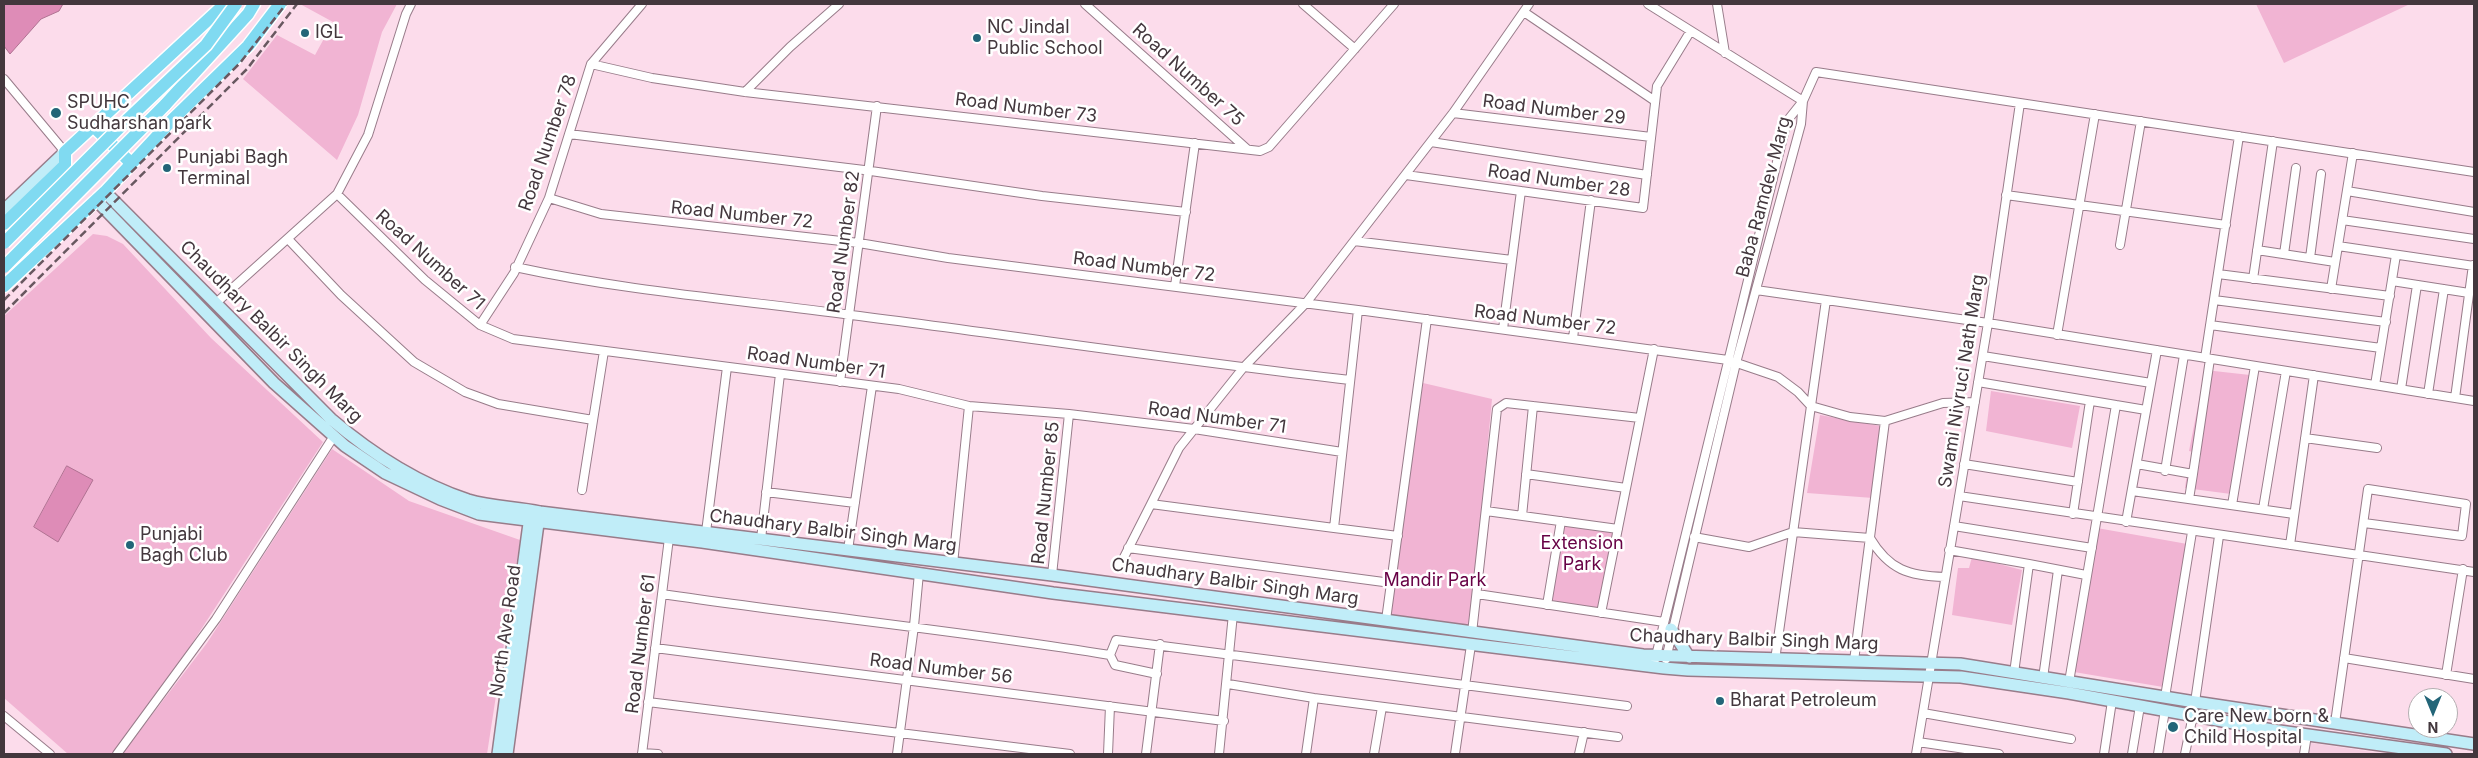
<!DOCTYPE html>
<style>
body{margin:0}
#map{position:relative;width:2478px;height:758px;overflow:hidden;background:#fcdceb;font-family:Inter,sans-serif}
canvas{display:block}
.frame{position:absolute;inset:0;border:5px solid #43373d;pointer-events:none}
.north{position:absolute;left:2408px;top:688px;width:50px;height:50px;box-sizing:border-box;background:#fff;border:1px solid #b4afb1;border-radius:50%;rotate:180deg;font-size:14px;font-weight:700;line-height:20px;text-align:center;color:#43373d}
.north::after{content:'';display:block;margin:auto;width:18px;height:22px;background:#236578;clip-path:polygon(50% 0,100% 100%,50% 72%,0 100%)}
</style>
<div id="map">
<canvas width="2478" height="758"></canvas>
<div class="frame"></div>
<div class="north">N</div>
</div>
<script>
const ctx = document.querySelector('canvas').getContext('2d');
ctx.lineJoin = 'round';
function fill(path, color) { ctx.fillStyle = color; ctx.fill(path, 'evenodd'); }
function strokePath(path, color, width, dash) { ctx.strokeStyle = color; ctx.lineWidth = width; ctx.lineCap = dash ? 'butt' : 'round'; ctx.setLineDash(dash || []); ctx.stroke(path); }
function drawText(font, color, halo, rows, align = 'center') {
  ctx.font = font + ' Inter,sans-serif'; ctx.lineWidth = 5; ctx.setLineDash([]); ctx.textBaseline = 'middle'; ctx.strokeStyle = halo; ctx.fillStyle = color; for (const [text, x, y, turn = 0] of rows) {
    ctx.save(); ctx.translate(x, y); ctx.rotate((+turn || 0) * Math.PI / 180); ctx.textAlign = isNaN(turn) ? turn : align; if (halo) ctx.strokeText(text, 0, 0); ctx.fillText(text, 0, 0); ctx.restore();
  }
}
fill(new Path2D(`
 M2311,743L2386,754H2309Z`), '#f6cfe2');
fill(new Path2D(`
 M300,4H397L382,32L358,115L337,160L243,79L277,35L315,55L333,22Z
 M2256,4H2410L2284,63Z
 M93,234L107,236L123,244L211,338L323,442L189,648L113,754H68L4,698V316Z
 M2205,370L2250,375L2231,494L2185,488L2187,473H2198L2201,454L2189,451Z
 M1423,383L1492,399L1470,629L1389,618Z
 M1991,391L2080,406L2072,448L1986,431Z
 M1820,415L1880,426L1873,498L1807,493Z
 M332,449L409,501L520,540L487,754H122L207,643Z
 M1561,521L1614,532L1599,609L1547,605Z
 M2097,528L2193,545L2169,688L2074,672Z
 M1972,557L2022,570L2012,625L1952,615L1958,568H1969Z`), '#f1b4d3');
const water = new Path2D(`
 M4,4H63L59,11L41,19L10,54L4,46Z
 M67,466L93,480L58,542L34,527Z`);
fill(water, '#de8cb7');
strokePath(water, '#b07292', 1);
const street = new Path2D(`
 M1085,4L1247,149
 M1303,4L1355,49
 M1648,4L1803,101
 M1717,4L1725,53
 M1524,12L1655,101
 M591,64L652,78L745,92L1260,151L1269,147L1394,4
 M4,79L65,152
 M745,92L790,47L839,4
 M1453,113L1651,137
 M569,134L864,170L1042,196L1186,212
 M1431,142L1647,175
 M1406,175L1643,208L1657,86L1690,32
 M2347,191L2474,212
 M337,194L425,280L480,325L513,339L899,389L969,406L1069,414L1194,429L1342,452
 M2006,195L2226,225
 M549,198L601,214L859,243L948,258L1358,310L1728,360L1778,377L1798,392L1811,406L1850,417L1885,421L1943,403L1975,402
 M2342,220L2474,239
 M288,239L341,295L414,362L465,392L498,404L593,420
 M1354,241L1512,260
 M2120,245L2141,121
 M2338,246L2474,266
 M2257,250L2335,262
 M2284,254L2296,168
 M2310,258L2321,174
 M515,267C626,291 739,300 851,315C1017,336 1183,361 1350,380
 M2218,274L2390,296
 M2253,279L2273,141
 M2392,281L2469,293
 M1175,286L1195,143
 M2331,289L2353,153
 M1756,290L1988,323L2474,401
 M2214,300L2386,322
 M216,303L337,194L368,135L406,14L411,4
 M480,325L514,273L549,198L591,64L642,4
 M2210,325L2381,348
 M1503,329L1521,191
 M2057,335L2095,114
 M1573,338L1591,200
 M1983,356L2151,383
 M2205,358L2239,136
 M840,382L877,106
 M1978,382L2146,410
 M2375,385L2396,255
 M2401,389L2417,285
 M2428,394L2444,289
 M2455,398L2473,265
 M2305,438L2377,448
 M1964,464L2078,482
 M2137,464L2193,474L2210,359
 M2165,471L2184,355
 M1526,474L1626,488
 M582,490L604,351
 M2132,491L2294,514
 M766,492L855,503
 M1959,496L2474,572
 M2189,499L2193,474
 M1151,504L1179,448L1243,368L1306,303L1453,113L1529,4
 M2232,505L2255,366
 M2263,509L2286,371
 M1486,511L1618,529
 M2073,514L2090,401
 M1522,516L1533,406
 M2126,522L2157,350
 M1954,526L2092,548
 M1334,528L1398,536
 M706,532L727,367
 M1694,537L1749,547L1793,532L1870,538C1889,570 1909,576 1945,577
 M761,539L780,374
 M2290,545L2314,375
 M1128,548L1391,583
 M848,550L872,386
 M1949,550L2029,564L2014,673
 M953,564L969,406
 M2029,564L2086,575
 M1119,567L1151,504L1334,528L1358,310
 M1052,575L1069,414
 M662,594C811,616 962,631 1110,655
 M1477,594L1664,622
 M1547,605L1561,521
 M1601,613L1654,349
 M1386,620L1427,319
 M1472,633L1497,409L1506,403L1640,418
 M655,648L1224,721
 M2344,658L2474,679
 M1666,659L1736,363L1801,124L1803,101
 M1655,660L1787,121L1803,101L1816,72L2474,172
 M1775,660L1826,300
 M1854,661L1885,421
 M1157,674L1115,665L1110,655L1116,640L1627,706
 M2446,675L2463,569
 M2043,678L2058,570
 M2069,682L2116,405
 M1228,684L1314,698L1618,737
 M2165,697L2192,532
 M648,702L1070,754
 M2195,702L2219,536
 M1923,713L2071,739
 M4,716L50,754
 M2335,723L2368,489L2466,504L2462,536L2364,523
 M1918,742L1999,754
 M642,753L658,754
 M117,754L216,619L334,436
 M642,754L669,538
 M897,754L914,626L919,573
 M1108,754L1110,706
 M1146,754L1160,644
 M1219,754L1233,614
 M1306,754L1314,698
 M1374,754L1382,707
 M1455,754L1471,645
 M1579,754L1584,732
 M1916,754L1988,323L2020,103
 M2104,754L2112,701
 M2132,754L2140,706
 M2158,754L2165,710
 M2185,754L2193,715
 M2304,754L2307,735`);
const secondary = new Path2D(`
 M105,192L331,419C372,454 417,483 468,500C491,507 516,507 540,512L1052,575L1643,655L1960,664L2195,702L2474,744
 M96,200L274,383L345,446L385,473L440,499L479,514L702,542L1053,593L1664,668L1688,670L1961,677L2069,693L2272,730L2446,754
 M4,210L65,152
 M1671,629L1689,657
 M498,754L530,516
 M507,754L539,516`);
const primary = new Path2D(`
 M165,105L248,14L254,4
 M93,126L131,163
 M4,224L65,165V152L225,4
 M4,286L105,192L173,119L248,46L280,4`);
strokePath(street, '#987c8a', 10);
strokePath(secondary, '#987c8a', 14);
strokePath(primary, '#fff', 15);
strokePath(street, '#fff', 8);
strokePath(secondary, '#c0edf8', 11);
strokePath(primary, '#80daf1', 12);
strokePath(new Path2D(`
 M4,300L240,63L286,4
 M4,313L247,69L297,4`), '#685860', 2.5, [8, 4]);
const primaryBridge = new Path2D(`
 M4,243L128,119L206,45L236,4
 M4,267L165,105`);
strokePath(primaryBridge, '#fff', 15, []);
strokePath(primaryBridge, '#80daf1', 12);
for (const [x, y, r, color] of [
 [305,33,5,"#236578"],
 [977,38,5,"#236578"],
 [56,113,6,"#236578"],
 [167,168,5,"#236578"],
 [130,545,5,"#236578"],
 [1720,701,5,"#236578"],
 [2173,727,6,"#236578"]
]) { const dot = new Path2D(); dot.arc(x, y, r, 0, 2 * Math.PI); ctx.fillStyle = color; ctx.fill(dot); strokePath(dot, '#fff', 2); }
drawText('18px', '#43373d', '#fff', [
 ["NC Jindal",987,28],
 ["Public School",987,49],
 ["IGL",315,33],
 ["SPUHC",67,103],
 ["Sudharshan park",67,124],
 ["Punjabi Bagh",177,158],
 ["Terminal",177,179],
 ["Punjabi",140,535],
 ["Bagh Club",140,556],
 ["Bharat Petroleum",1730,701],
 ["Care New born &",2184,717],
 ["Child Hospital",2184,738]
], 'left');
drawText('18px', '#43373d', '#fff', [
 ["Road Number 75",1188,75,42],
 ["Road Number 73",1026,108,7],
 ["Road Number 29",1554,110,7],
 ["Road Number 78",548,143,-71],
 ["Road Number 28",1559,181,8],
 ["Baba Ramdev Marg",1764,197,-75],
 ["Road Number 72",742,215,6],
 ["Road Number 82",844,242,-82],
 ["Road Number 71",430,260,42],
 ["Road Number 72",1144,267,7],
 ["Road Number 72",1545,320,7],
 ["Chaudhary Balbir Singh Marg",271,332,45],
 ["Road Number 71",816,363,8],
 ["Swami Nivruci Nath Marg",1962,381,-81],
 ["Road Number 71",1217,418,8],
 ["Road Number 85",1046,493,-84],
 ["Chaudhary Balbir Singh Marg",833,531,7],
 ["Chaudhary Balbir Singh Marg",1235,582,8],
 ["North Ave Road",506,631,-82],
 ["Chaudhary Balbir Singh Marg",1754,640,2],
 ["Road Number 61",641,644,-83],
 ["Road Number 56",941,669,7]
]);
drawText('18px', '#670145', '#fff', [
 ["Extension",1582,544],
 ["Park",1582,565],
 ["Mandir Park",1435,581]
]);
</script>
